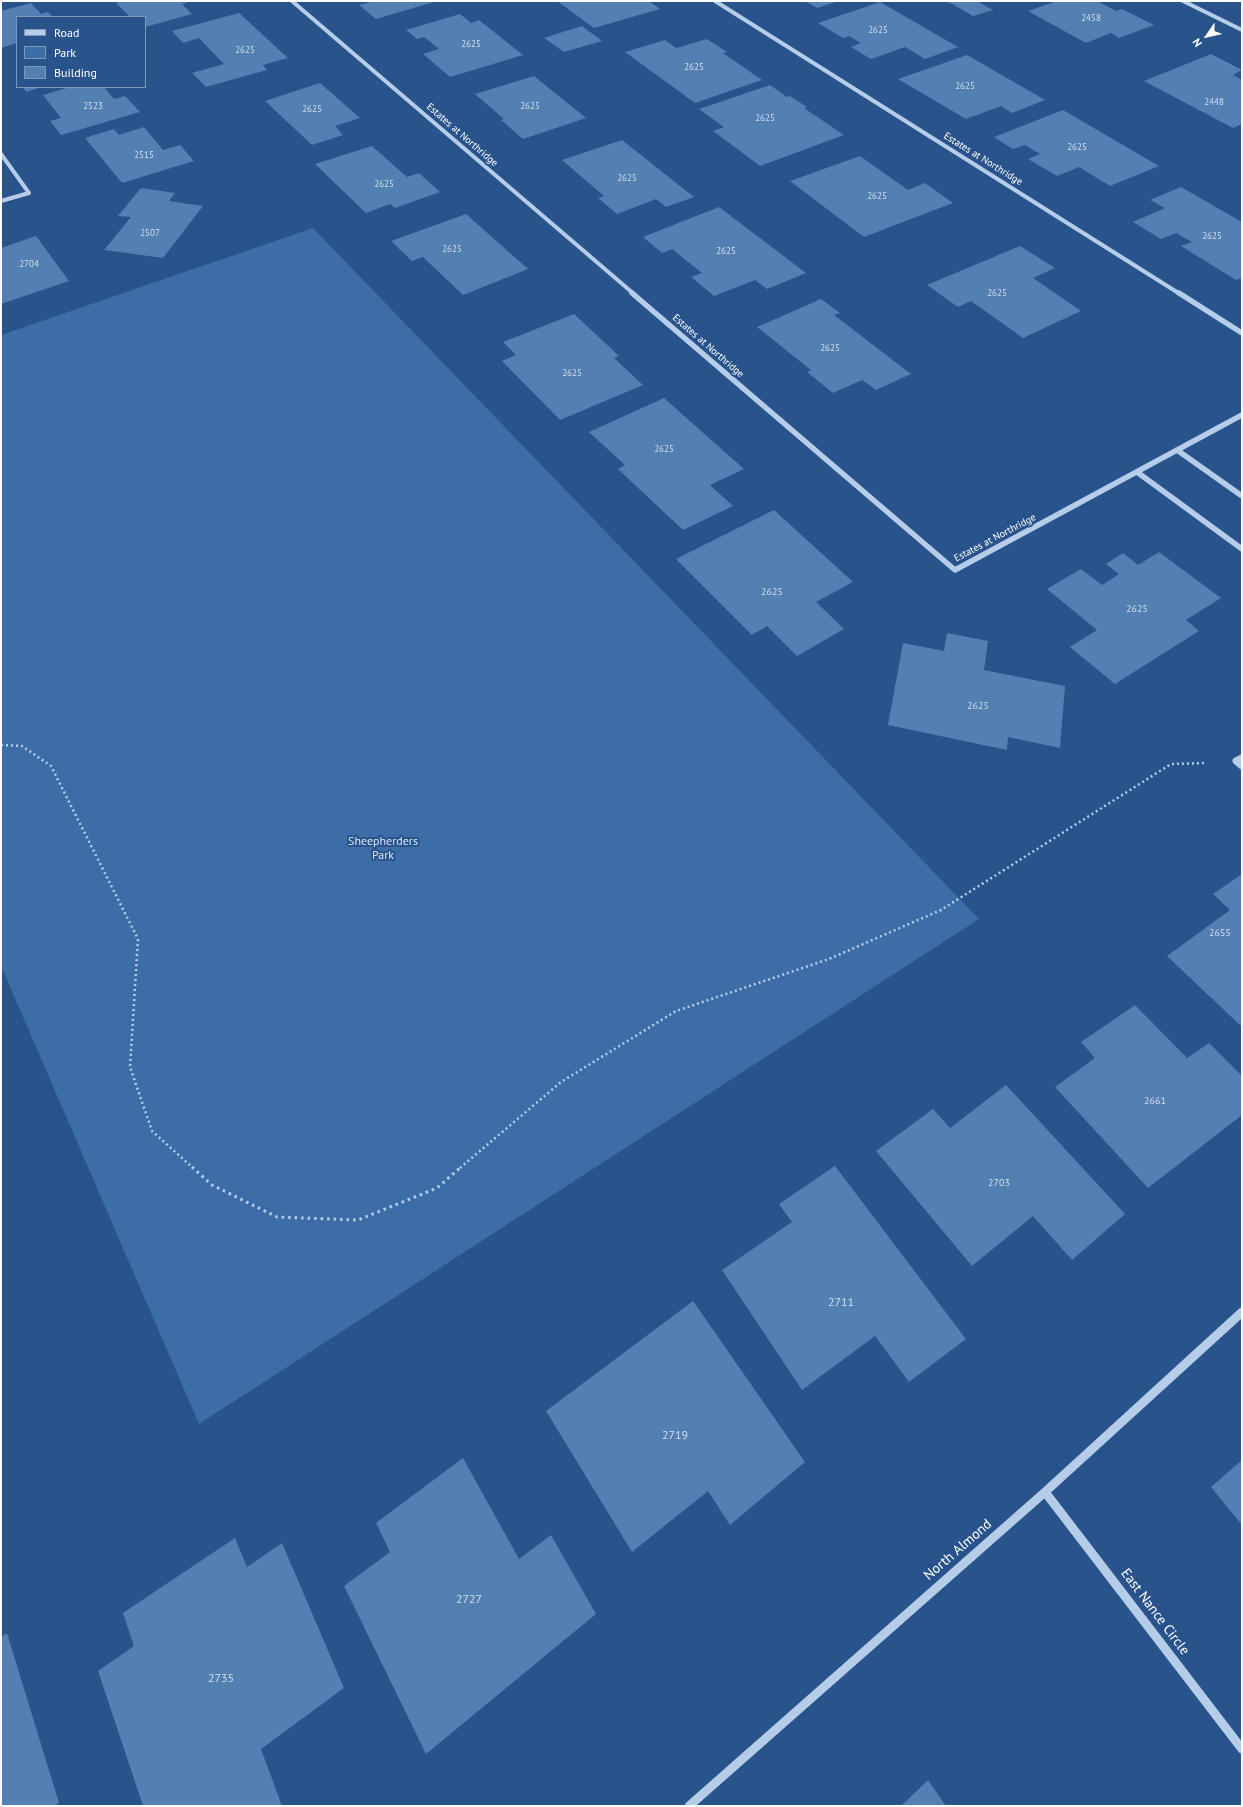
<!DOCTYPE html>
<style>
body{margin:0}
#map{position:relative;width:1243px;height:1807px;overflow:hidden;background:#28538b;font-family:"PT Sans",sans-serif}
canvas{display:block}
.frame{position:absolute;inset:0;border:2px solid #fff;pointer-events:none}
.legend{position:absolute;left:16px;top:16px;width:130px;height:72px;box-sizing:border-box;background:#28538b;border:1px solid #7e98b9;margin:0;padding:5px 7px;list-style:none;font-size:12px;color:#fff}
.legend li{display:flex;align-items:center;gap:8px;height:20px}
.legend b{width:20px;border:1px solid #7e98b9}
.north{position:absolute;left:1187px;top:16px;width:40px;height:40px;-webkit-text-stroke:3px #28538b;paint-order:stroke;rotate:236deg;font-size:11px;font-weight:700;line-height:16px;text-align:center;color:#fff}
.north::after{content:'';display:block;margin:auto;width:14px;height:18px;background:#fff;clip-path:polygon(50% 0,100% 100%,50% 72%,0 100%)}
</style>
<div id="map">
<canvas width="1243" height="1807"></canvas>
<div class="frame"></div>
<ul class="legend">
<li><b style="height:5px;background:#b6cde9"></b>Road</li>
<li><b style="height:11px;background:#3c6da7"></b>Park</li>
<li><b style="height:11px;background:#547fb3"></b>Building</li>
</ul>
<div class="north">N</div>
</div>
<script>
const ctx = document.querySelector('canvas').getContext('2d');
ctx.lineJoin = 'round';
function fill(path, color) { ctx.fillStyle = color; ctx.fill(path, 'evenodd'); }
function strokePath(path, color, width, dash) { ctx.strokeStyle = color; ctx.lineWidth = width; ctx.lineCap = dash ? 'butt' : 'round'; ctx.setLineDash(dash || []); ctx.stroke(path); }
function drawText(font, color, halo, rows, align = 'center') {
  ctx.font = font + ' "PT Sans",sans-serif'; ctx.lineWidth = 4; ctx.setLineDash([]); ctx.textBaseline = 'middle'; ctx.strokeStyle = halo; ctx.fillStyle = color; for (const [text, x, y, turn = 0] of rows) {
    ctx.save(); ctx.translate(x, y); ctx.rotate((+turn || 0) * Math.PI / 180); ctx.textAlign = isNaN(turn) ? turn : align; if (halo) ctx.strokeText(text, 0, 0); ctx.fillText(text, 0, 0); ctx.restore();
  }
}
fill(new Path2D(`
 M313,228L979,919L199,1424L1,966V335Z`), '#3c6da7');
fill(new Path2D(`
 M122,1H192L182,4L192,14L145,27V17H130L116,3Z
 M369,1H437L376,19L359,5L371,2Z
 M557,1H649L660,9L594,28Z
 M805,1H839L817,8Z
 M947,1H977L993,10L973,16Z
 M1057,1H1097L1116,11L1122,9L1154,25L1119,38L1111,33L1086,43L1028,11Z
 M880,2L958,47L925,59L905,47L871,59L851,47L861,43L849,36L843,38L818,23Z
 M31,3L41,14L48,12L53,17H17V43L1,48V11Z
 M239,13L288,58L263,65L267,70L206,87L192,73L224,64L199,38L183,43L172,31Z
 M460,14L471,23L479,20L523,55L450,77L423,54L439,49L424,37L417,39L406,30Z
 M582,26L602,41L564,52L544,38Z
 M707,39L727,52L723,53L762,80L695,103L625,52L665,40L676,48Z
 M1211,54L1242,70L1233,75L1242,80V124L1233,128L1144,81Z
 M967,55L1045,100L1012,113L1001,106L966,119L898,79Z
 M534,76L586,118L523,139L501,120L504,119L475,94Z
 M320,83L360,118L335,126L343,135L312,145L265,101Z
 M770,85L787,97L790,96L807,107L804,108L844,135L760,166L713,131L724,127L699,109Z
 M23,87H42L26,92Z
 M70,87H104L114,99L125,96L140,112L61,135L50,121L61,118L43,95Z
 M1063,110L1159,166L1110,186L1079,167L1057,176L1028,159L1040,154L1025,145L1013,149L994,137Z
 M144,127L163,150L180,145L194,161L122,183L85,138L114,129L119,135Z
 M622,140L694,197L666,207L656,199L617,214L598,198L604,196L562,160Z
 M372,146L407,177L419,173L440,192L395,208L390,204L366,213L315,164Z
 M860,156L908,190L925,183L953,203L864,237L790,181Z
 M1181,187L1242,222V278L1236,280L1181,246L1192,242L1176,233L1161,239L1133,222L1165,208L1150,200Z
 M141,188L175,193L169,201L203,206L163,258L104,250L131,217L118,216Z
 M719,207L806,273L767,289L755,280L714,296L691,277L702,273L672,249L662,253L643,237Z
 M466,214L528,269L463,295L423,257L412,261L391,241Z
 M36,236L69,281L1,304V248Z
 M1020,246L1055,268L1033,278L1081,311L1023,338L971,301L958,307L927,285Z
 M821,299L840,313L834,315L911,374L876,390L862,380L833,393L807,372L811,370L757,327Z
 M574,314L619,356L614,358L643,385L560,420L502,361L516,355L503,342Z
 M664,398L744,469L710,485L733,506L683,530L618,469L625,465L589,432Z
 M774,510L853,582L816,602L844,629L797,656L767,626L752,635L676,559Z
 M1159,552L1221,598L1186,620L1199,631L1115,684L1070,647L1097,630L1047,589L1081,569L1102,585L1119,574L1106,564L1123,553L1138,565Z
 M947,633L988,641L984,670L1065,686L1060,748L1008,737L1007,750L888,725L903,643L944,651Z
 M1242,874V1027L1167,956L1230,910L1213,894Z
 M1135,1005L1187,1058L1209,1043L1242,1076V1115L1148,1188L1055,1087L1095,1058L1081,1042Z
 M1006,1085L1125,1214L1072,1260L1033,1216L972,1266L876,1151L933,1109L950,1128Z
 M835,1166L966,1339L909,1382L875,1336L802,1390L722,1270L792,1222L779,1204Z
 M693,1301L805,1462L730,1525L708,1491L632,1552L546,1411Z
 M463,1458L519,1559L551,1535L596,1614L426,1754L344,1586L390,1552L376,1523Z
 M1242,1460V1525L1211,1487Z
 M235,1538L247,1567L282,1543L344,1688L261,1749L282,1806H143L98,1671L134,1646L123,1613Z
 M7,1633L59,1803L55,1806H1V1637Z
 M928,1780L946,1806H901Z`), '#547fb3');
strokePath(new Path2D(`
 M1,745L22,746L51,766L138,939L130,1067L152,1131L193,1168
 M460,1168L561,1082L676,1011L829,959L941,910L1171,764L1206,763`), '#b6cde9', 2.5, [2, 3]);
strokePath(new Path2D(`
 M192,1167L212,1185L277,1217L358,1220L437,1188L461,1167`), '#b6cde9', 3, [2.5, 4]);
strokePath(new Path2D(`
 M292,1L634,294
 M715,1L1180,294
 M1183,1L1242,30
 M1,154L29,193L1,201`), '#b6cde9', 4);
strokePath(new Path2D(`
 M632,293L955,570L1242,415
 M1179,293L1242,333
 M1177,450L1242,496
 M1137,472L1242,549`), '#b6cde9', 5.5);
strokePath(new Path2D(`
 M1242,758L1236,761L1242,766`), '#b6cde9', 7);
strokePath(new Path2D(`
 M1045,1492L1242,1749
 M689,1806L1045,1492L1242,1312`), '#b6cde9', 9);
drawText('9px', '#d4dfec', null, [
 ["2458",1091,18],
 ["2625",878,30],
 ["2625",471,44],
 ["2625",245,50],
 ["2625",694,67],
 ["2625",965,86],
 ["2448",1214,102],
 ["2523",93,106],
 ["2625",530,106],
 ["2625",312,109],
 ["2625",765,118],
 ["2625",1077,147],
 ["2515",144,155],
 ["2625",627,178],
 ["2625",384,184],
 ["2625",877,196],
 ["2507",150,233],
 ["2625",1212,236],
 ["2625",452,249],
 ["2625",726,251],
 ["2704",29,264],
 ["2625",997,293],
 ["2625",830,348],
 ["2625",572,373],
 ["2625",664,449]
]);
drawText('10px', '#fff', '#28538b', [
 ["Estates at Northridge",462,135,41],
 ["Estates at Northridge",983,159,32],
 ["Estates at Northridge",708,346,41],
 ["Estates at Northridge",995,538,-28]
]);
drawText('10px', '#d4dfec', null, [
 ["2625",772,592],
 ["2625",1137,609],
 ["2625",978,706],
 ["2655",1220,933],
 ["2661",1155,1101],
 ["2703",999,1183]
]);
drawText('12px', '#dae7f7', '#28538b', [
 ["Sheepherders",383,842],
 ["Park",383,856]
]);
drawText('12px', '#d4dfec', null, [
 ["2711",841,1303],
 ["2719",675,1436],
 ["2727",469,1600],
 ["2735",221,1679]
]);
drawText('14px', '#fff', '#28538b', [
 ["North Almond",958,1550,-41],
 ["East Nance Circle",1155,1612,53]
]);
</script>
